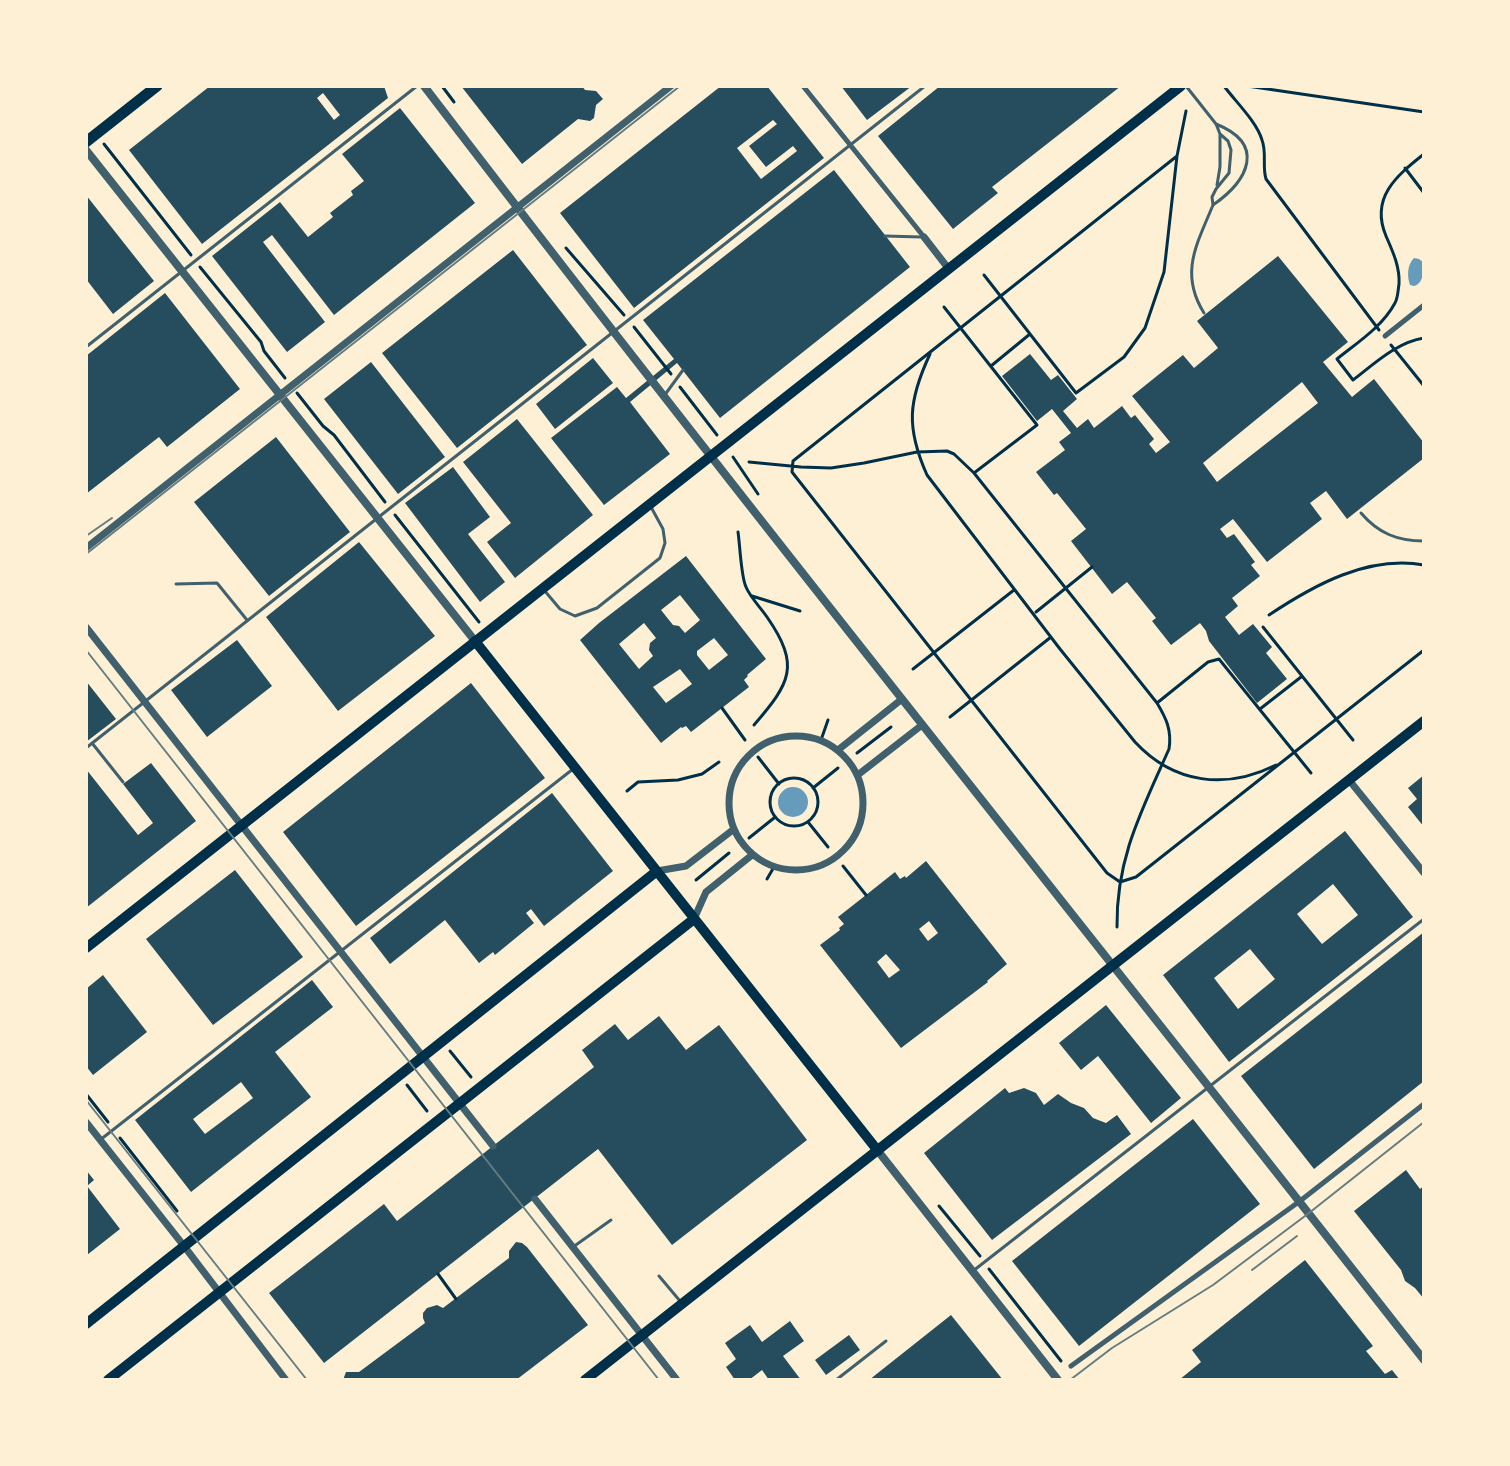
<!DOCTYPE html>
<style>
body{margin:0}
#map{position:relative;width:1510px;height:1466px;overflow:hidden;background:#fdf0d5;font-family:"Titillium Web",sans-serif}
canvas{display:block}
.frame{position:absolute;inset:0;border:88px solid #fdf0d5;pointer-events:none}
</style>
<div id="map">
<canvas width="1510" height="1466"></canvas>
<div class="frame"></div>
</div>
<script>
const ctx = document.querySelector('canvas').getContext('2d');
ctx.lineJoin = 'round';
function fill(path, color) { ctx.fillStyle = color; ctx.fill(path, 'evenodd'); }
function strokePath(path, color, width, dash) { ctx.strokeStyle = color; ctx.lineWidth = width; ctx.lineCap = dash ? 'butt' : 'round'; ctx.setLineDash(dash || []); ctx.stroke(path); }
fill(new Path2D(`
 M1414,258L1419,259L1424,263C1424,271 1423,284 1414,286L1410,285C1407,276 1407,265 1414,258Z
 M778 802a15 15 0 1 1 30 0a15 15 0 1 1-30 0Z`), '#669bbc');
fill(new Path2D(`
 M210,86H384L388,98L202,244L129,150ZM323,93L340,115L334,120L317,98Z
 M461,86H582L585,90L596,91L603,99L596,105L594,118L590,121L578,119L522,164Z
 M721,86H767L824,158L634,308L560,213ZM773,120L777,124L749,146L766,167L793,146L797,151L761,179L737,148Z
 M841,86H912L867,120Z
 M940,86H1121L992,187L998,193L953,229L878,136Z
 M400,108L475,203L334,315L272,235L263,242L325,322L287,352L212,256L280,202L308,237L333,217L330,213L353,195L351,191L364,181L342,154Z
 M834,170L910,267L720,418L677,363L630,402L670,454L604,505L551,438L617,387L626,398L674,359L643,320Z
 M86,195L154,281L113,314L86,279Z
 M513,250L587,345L457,448L382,353Z
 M1278,256L1348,342L1323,362L1352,397L1374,379L1424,443V458L1347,519L1326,491L1310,503L1322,519L1267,562L1233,519L1220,529L1227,538L1234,534L1255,562L1251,565L1260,576L1232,598L1238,606L1225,617L1239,635L1253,624L1272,647L1266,653L1287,679L1257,703L1209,641L1206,631L1200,623L1171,645L1152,621L1156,618L1127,582L1112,594L1071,541L1086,529L1057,493L1054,495L1036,472L1065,450L1059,442L1071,433L1052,409L1037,421L1002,376L1030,354L1051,380L1058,375L1077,399L1063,411L1077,428L1088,419L1094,428L1122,406L1131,418L1135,415L1154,439L1149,444L1156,453L1170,442L1132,396L1183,355L1194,368L1218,348L1197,321ZM1302,382L1318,403L1217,482L1203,463Z
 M165,293L240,389L167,447L159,437L86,494V356Z
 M593,358L613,383L555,429L536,404Z
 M371,362L445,457L398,494L324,399Z
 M517,419L593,515L515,578L487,542L511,523L463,462Z
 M276,437L350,532L269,596L194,502Z
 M453,467L490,517L468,534L505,582L480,602L405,503Z
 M359,542L435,636L338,711L266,617Z
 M686,556L766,659L747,675L748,676L744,680L749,687L691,732L686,726L682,728L681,727L661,743L580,640L599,623ZM680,595L700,620L685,633L679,626L673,625L661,610ZM644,623L656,638L650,643L649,650L653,656L639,669L619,644ZM714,638L728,655L709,670L697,655V651ZM680,669L692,684L666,703L653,687Z
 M237,640L272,686L207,737L171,690Z
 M86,681L116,719L86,742Z
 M471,683L545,778L356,926L283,832Z
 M151,763L196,821L86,908V769L138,835L153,823L123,784Z
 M1424,775V827L1408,807L1417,799L1408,788Z
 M552,793L613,871L544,926L531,909L526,913L534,923L495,955L493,952L479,963L445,920L390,964L370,938Z
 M1345,831L1413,917L1229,1062L1163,975ZM1333,884L1358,915L1322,944L1297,914ZM1250,949L1275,979L1238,1009L1214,978Z
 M926,861L1007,964L987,981L988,982L901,1048L820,945L840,930L839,928L844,924L838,917L866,895L895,872L900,879L905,876L906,878ZM929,921L938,933L928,941L919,929ZM886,954L900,970L889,978L877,962Z
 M235,870L303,957L213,1025L146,939Z
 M1424,932V1081L1314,1169L1241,1076Z
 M103,975L147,1032L93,1075L86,1066V989Z
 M312,980L333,1007L275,1052L311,1097L191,1192L135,1120ZM241,1082L253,1098L205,1134L193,1119Z
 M1106,1005L1181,1098L1151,1123L1098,1056L1081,1070L1059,1043Z
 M659,1016L686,1050L719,1025L807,1140L672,1245L598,1149L324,1363L269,1293L384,1204L397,1221L594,1067L582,1050L615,1024L628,1040Z
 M1005,1088L1009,1093L1024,1088L1036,1093L1044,1105L1058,1094L1071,1103L1084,1108L1093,1118L1106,1123L1117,1115L1131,1134L992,1240L924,1153Z
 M1193,1119L1260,1204L1079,1346L1012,1261Z
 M86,1170L94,1180L87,1186L120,1229L87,1255Z
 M1406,1170L1420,1189L1424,1186V1299L1415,1288L1405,1281L1401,1270L1354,1211Z
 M516,1242L522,1243L527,1247L588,1325L516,1380H343L346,1372H359L425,1323L423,1318V1313L427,1308L437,1305L443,1308L509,1258V1251Z
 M1305,1260L1373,1346L1366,1351L1385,1374L1392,1370L1400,1380H1179L1201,1362L1192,1350Z
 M951,1315L1003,1380H869Z
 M790,1321L804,1341L783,1356L801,1380H769L762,1370L749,1380H735L726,1367L736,1359L725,1343L750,1325L762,1342Z
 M849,1335L860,1350L826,1375L815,1360Z`), '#264d5e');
strokePath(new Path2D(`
 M442,86L454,102
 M1224,86C1235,101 1257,122 1262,140C1267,153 1262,166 1266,179L1379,330
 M1247,86L1424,112
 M104,144L191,255
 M1424,154C1396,176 1370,198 1386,236C1393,252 1400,267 1399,284C1398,290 1398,298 1395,303C1382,327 1358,342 1337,359L1353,380C1374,364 1397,342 1424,338
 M1177,156L793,461L792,472L1107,873L1120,882L1136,877L1424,650
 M1405,168L1424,193
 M566,248L624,315
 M200,267L261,342L264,351L285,378
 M984,275L1076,393L1124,357L1145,328L1164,272L1177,156L1186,111
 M944,307L1037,425L974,473L1157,703C1166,718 1172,730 1169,749C1142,810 1116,858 1117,927
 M634,327L671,374
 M1391,345L1424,386
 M930,354C908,401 906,428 927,475L1060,649L1135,742C1174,784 1226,790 1276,765
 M991,366L1030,334
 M680,387L717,435
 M297,393L323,426L334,435L385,502
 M733,457L758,494
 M749,462L801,467L831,468L864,463L917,452L947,451L954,454L974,473
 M395,515L479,622
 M738,532C740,545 741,577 746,587C750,597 761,608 767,617C801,666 790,683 754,725
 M752,596L800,611
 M1036,612L1092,567
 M1269,615C1314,585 1368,555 1424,565
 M1263,627L1353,740
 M913,669L1014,590
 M1157,703L1208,662L1219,659L1311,773
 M722,708L745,740
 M1260,709L1301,677
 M950,717L1051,637
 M821,740L828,720
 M857,753L891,727
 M758,757L779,784
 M770 802a24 24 0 1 1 48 0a24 24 0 1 1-48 0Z
 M813,788L838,768
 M627,791L638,782L678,780L702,774L719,762
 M808,822L828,847
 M749,838L774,818
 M843,866L866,895
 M767,879L774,867
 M696,880L729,853
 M450,1051L471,1077
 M407,1085L427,1111
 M86,1094L108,1122
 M120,1138L177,1211
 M939,1206L980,1256
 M989,1269L1061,1361
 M438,1274L456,1299`), '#003049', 3);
strokePath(new Path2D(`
 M1186,86L1216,124L1220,134L1228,141L1231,150L1229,173L1216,189L1212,197L1213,205C1197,244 1179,273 1204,313
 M1217,185L1220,167V134
 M1213,205C1249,180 1266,144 1216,124
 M885,236L921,237
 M86,347L417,86
 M664,396L683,370
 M1361,513C1378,533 1397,541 1424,541
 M176,584L217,583L247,620
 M544,590L560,609L575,616L597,608L660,558L665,543L663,529L651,507
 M92,743L123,782
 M86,748L925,86
 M100,1140L573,769
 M573,1247L611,1220
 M973,1271L1424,919
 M659,1276L680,1301
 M836,1380L886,1341`), '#3f606c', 3);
strokePath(new Path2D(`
 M803,86L924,237
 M1385,336L1424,305
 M1071,1366L1300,1201L1424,1104`), '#3f606c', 5);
strokePath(new Path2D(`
 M924,237L948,268
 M86,548L671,86
 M86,627L493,1146
 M729 803a67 67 0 1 1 134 0a67 67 0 1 1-134 0Z
 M838,750L902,699
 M859,774L922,725
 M1349,780L1424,873
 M657,871L686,866L734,829
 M694,919L706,892L752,855
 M86,1122L184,1246L286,1380
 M535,1199L677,1380`), '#3f606c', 7);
strokePath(new Path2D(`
 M424,86C752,515 1091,935 1424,1360
 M86,150L475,641
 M878,1151L1058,1380`), '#3f606c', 8);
strokePath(new Path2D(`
 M475,641L878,1151
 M86,948L1181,86
 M86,1324L657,871
 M108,1380L694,919
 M585,1380L1424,721`), '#003049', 10);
strokePath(new Path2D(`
 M86,142L157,86`), '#003049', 11);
strokePath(new Path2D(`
 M86,536L112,518
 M86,554L680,86
 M86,650L659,1380
 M86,1100L307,1380
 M1252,1270L1297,1236
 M1070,1380L1112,1348L1213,1285L1309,1213L1424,1122`), '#657d81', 2);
</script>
